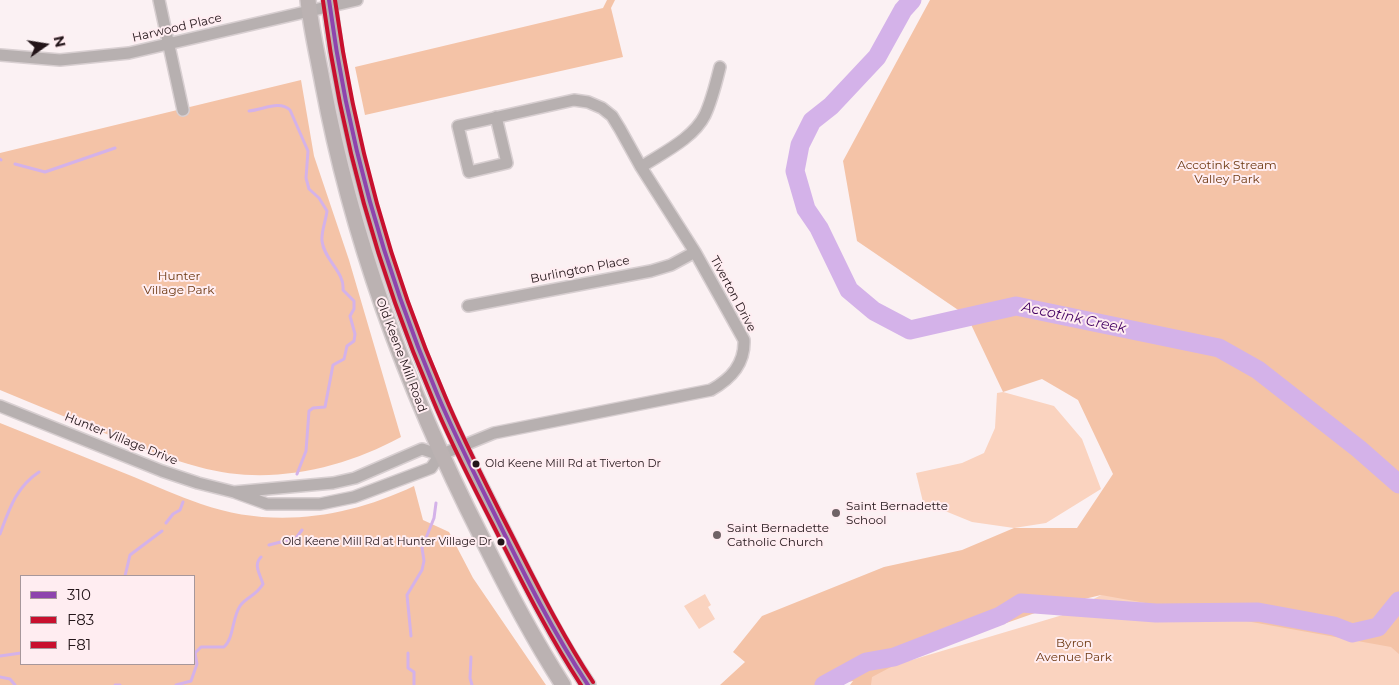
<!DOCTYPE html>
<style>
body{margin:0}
#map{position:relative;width:1399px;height:685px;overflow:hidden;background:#fbf1f3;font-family:Montserrat,sans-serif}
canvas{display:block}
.legend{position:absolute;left:20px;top:575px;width:175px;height:90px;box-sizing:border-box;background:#ffedf1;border:1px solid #a7979b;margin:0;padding:6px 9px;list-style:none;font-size:15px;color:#231519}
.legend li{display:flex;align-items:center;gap:10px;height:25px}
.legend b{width:25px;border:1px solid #a7979b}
.north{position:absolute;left:20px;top:20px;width:50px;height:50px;-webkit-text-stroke:4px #ffedf1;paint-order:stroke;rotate:77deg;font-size:14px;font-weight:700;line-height:20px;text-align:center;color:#231519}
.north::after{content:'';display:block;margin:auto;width:18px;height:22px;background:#231519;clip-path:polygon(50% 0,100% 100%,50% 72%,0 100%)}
</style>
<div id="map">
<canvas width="1399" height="685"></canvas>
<ul class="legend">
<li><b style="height:6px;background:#8e44ad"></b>310</li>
<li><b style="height:6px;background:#c8102e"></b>F83</li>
<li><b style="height:6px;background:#c8102e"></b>F81</li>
</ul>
<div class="north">N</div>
</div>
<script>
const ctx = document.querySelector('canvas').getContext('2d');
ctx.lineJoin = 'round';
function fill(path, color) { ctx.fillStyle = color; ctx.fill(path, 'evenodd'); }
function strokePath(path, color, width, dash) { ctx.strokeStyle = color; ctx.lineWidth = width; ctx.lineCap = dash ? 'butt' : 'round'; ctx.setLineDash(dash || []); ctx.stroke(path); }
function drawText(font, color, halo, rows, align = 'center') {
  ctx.font = font + ' Montserrat,sans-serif'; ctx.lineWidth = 4; ctx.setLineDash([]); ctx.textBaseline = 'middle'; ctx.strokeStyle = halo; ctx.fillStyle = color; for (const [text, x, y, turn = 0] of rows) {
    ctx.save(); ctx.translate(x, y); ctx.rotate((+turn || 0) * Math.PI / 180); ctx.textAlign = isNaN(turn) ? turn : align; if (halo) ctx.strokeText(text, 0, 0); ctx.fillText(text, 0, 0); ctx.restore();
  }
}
fill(new Path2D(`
 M1003,392L1054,406L1082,439L1101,489L1046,523L1014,528L972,522L923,502L916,473L962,463L984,453L995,428L997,393Z
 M1399,566V685H867L868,673L1066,614L1101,595Z
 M705,594L711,605L708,607L715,619L699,629L684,606Z`), '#fad3bf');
fill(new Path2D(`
 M607,0H615L611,8L623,57L365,115L355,67L603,8Z
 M930,0H1399V654L1391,647L1101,595L1055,606L912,656L872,677L871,685H850L853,681L834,685H720L745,662L733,652L762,616L884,567L962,550L1014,528H1077L1113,474L1078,400L1042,379L1003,392L967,316L857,241L843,161Z
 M301,80L314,156L349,260L401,437C340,470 267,486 199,467C168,459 139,446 109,435C73,420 36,405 0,390V153Z
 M0,423C45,441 89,459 134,477C156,486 178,496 201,504C272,529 347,518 414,486L423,520L449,532L473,578L546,685H0ZM21,576H194V664H21Z`), '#f4c3a7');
strokePath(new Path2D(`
 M249,111C263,110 279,100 290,110L308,151L306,178L309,189L319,198L327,211C326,220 321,232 322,241C324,260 345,272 343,290L354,301V309L350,316L355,334L354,341L347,346L344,359L333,365L325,407L313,408L309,411L306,451L297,474
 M0,159L1,160
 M15,164L45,172L115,148
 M166,523L173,514L180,510L183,502
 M0,534C9,510 16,487 39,472
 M269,545L296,538L302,530
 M125,576L130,555L162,531
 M411,636L407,595L422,570L424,561L422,548L434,518L436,503
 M408,653V668L414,672V685
 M0,656L21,653
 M471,657L470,678L472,685
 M0,677L10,679L15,685
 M115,685H120
 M176,685L191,681L197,664L195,653L201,647H224C234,638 232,618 240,606C246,597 256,596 263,584C260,574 253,565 261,557`), '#d4b2e9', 3);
strokePath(new Path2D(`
 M912,0L903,10L877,57L831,106L812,121L800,145L795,171L806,209L819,228L849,290L874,311L910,330L1016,306L1219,348L1258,370L1359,449L1399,484
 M824,685L866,662L894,657L1000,616L1021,603L1156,613L1258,612L1334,626L1352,633L1378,627L1399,601`), '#d4b2e9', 19);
const minor = new Path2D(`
 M159,0L183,110
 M0,55L60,60L129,53L357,0
 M641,167C662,153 693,139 705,115C712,100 716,83 720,67
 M468,306L651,271L671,265L695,252
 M0,406L162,471L198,483L234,492L267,504H320L354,497L431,468L440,455
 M234,492L333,483L355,478L422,449L440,455L494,433L711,390C731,379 745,364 744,340L695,252L641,167L620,129L612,116L602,108L588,102L574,100L458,126L469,172L507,163L496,117`);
const major = new Path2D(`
 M308,0C311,29 318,57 323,85C353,245 408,392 481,536C506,587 532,637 563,685
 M329,0C344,135 384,272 438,397C456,439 478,481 499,523C527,578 553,634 588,685`);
strokePath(minor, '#d8cfd1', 14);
strokePath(major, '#d8cfd1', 18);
strokePath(minor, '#b7b0b0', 11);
strokePath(major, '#bbb2b2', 15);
strokePath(new Path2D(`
 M329,0C347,137 384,269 438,396C456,438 477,479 497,519C525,576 553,632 588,685`), '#8e44ad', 4);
strokePath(new Path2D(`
 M323,1C341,139 378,272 433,400C450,442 471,482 492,523C520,578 547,633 581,685`), '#c8102e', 4);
strokePath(new Path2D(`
 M335,0C354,137 390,269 445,396C462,437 482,476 502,516C531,572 558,629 593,682`), '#c8102e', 4);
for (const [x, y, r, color] of [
 [476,464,4.5,"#231519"],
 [836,513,5,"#6f6265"],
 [717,535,5,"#6f6265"],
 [501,542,4.5,"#231519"]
]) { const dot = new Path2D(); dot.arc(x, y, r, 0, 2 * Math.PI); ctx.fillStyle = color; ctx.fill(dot); strokePath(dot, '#ffedf1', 2); }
drawText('11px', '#231519', '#ffedf1', [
 ["Old Keene Mill Rd at Tiverton Dr",485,464],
 ["Old Keene Mill Rd at Hunter Village Dr",492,542,"right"]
], 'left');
drawText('12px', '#231519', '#ffedf1', [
 ["Harwood Place",177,28,-13],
 ["Burlington Place",580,270,-11],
 ["Tiverton Drive",733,294,62],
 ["Old Keene Mill Road",401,355,69],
 ["Hunter Village Drive",121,439,22]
]);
drawText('12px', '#6e3912', '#ffedf1', [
 ["Accotink Stream",1227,165],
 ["Valley Park",1227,179],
 ["Hunter",179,276],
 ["Village Park",179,290],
 ["Byron",1074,643],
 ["Avenue Park",1074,657]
]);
drawText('12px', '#231519', '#ffedf1', [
 ["Saint Bernadette",846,506],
 ["School",846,520],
 ["Saint Bernadette",727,528],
 ["Catholic Church",727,542]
], 'left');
drawText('italic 14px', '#440264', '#ffedf1', [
 ["Accotink Creek",1074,318,12]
]);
</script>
